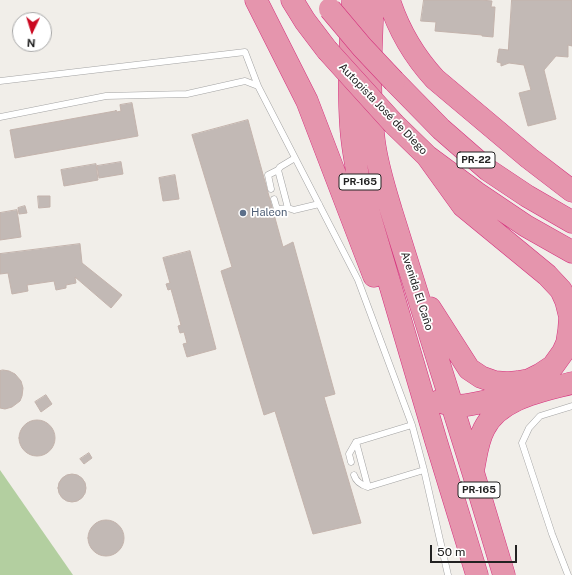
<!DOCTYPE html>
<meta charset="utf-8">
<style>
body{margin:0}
#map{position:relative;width:572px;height:575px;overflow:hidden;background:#f1eee9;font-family:"Public Sans",sans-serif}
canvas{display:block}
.north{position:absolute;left:12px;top:12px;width:40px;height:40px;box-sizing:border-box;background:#fff;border:1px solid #a7a7a7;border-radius:50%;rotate:184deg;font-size:11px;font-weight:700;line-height:16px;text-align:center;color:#222}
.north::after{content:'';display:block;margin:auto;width:14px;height:18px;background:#cb0820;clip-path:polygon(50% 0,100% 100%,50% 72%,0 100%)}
.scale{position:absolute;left:430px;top:545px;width:87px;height:18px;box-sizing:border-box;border:2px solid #222;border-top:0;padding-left:5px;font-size:12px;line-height:14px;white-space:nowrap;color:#222;-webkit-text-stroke:3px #fff;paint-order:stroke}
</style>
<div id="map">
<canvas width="572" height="575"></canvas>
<div class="north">N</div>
<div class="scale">50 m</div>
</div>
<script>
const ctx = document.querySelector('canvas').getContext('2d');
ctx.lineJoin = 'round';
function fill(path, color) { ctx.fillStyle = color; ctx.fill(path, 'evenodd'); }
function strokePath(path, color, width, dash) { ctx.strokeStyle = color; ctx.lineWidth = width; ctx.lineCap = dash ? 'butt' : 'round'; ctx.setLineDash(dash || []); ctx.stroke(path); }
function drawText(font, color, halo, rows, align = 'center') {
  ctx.font = font + ' "Public Sans",sans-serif'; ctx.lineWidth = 3.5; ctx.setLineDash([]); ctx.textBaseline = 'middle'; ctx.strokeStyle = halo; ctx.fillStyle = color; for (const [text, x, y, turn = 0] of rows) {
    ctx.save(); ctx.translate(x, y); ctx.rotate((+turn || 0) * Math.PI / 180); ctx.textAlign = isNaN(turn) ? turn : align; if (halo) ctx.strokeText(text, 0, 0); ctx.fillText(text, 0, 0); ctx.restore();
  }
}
fill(new Path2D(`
 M0,470L73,575H0Z`), '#b3cfa0');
const building = new Path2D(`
 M424,0H480L492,1L491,7H495L493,37L482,36V35L435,31L436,22L421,21Z
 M512,0H572V46L568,45V57L556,56L544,70L556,119L528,126L519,93L531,90L524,65L509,63L501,66V63L497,62L499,49L508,50Z
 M132,103L138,136L15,158L10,130L115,111L116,110L117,112L121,111L120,105Z
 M248,120L283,247L293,242L335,394L324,397L361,523L313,534L275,411L264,415L221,271L232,267L192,135Z
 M121,162L123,174L99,178L97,166Z
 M96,164L98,180L64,186L61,170Z
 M175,175L179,199L163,201L159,178Z
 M38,196H50V207L39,208Z
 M25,206L27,213L19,214L18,208Z
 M17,210L21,237L0,240V213Z
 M80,244L82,263L122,295L111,308L75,277L76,283L66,285V288L56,290L54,281L27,285L28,291L12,294L8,273L0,274V254Z
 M190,251L216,349L187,357L183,344L187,343L184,332L180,333L178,326L181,325L171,289L168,290L166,284L170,283L163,258Z
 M3,370L9,371L15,374L21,381L23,388L22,396L20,401L12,407L5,409L0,408V371Z
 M46,395L52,404L41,412L35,402Z
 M19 438a18 18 0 1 1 36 0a18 18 0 1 1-36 0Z
 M89,453L92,458L84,464L80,459Z
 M58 488a14 14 0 1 1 28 0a14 14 0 1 1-28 0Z
 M88 538a18 18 0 1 1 36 0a18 18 0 1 1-36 0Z`);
fill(building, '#c2b9b5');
strokePath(building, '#c3b3ac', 1);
const lane = new Path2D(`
 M0,81L245,52L258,86L358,280L412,425L424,470L448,575
 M0,117L106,96L187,94L245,81L258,86
 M295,158L280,167L278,170L288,208L294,210L319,204
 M271,189L268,175L278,170
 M274,199L277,209L288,208
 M356,442L368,487
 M351,462L349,454L356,442L412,425
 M354,475C356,482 361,485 368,487L424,470
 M568,575L552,534L522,443L529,428L540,416L572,406`);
const highway = new Path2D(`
 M256,0L307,101L374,276
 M292,0L305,21L327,50
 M353,0C350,42 348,85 351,127C352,144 355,160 358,176L436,441L477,575
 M373,0C371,47 368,94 374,141C377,165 384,187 391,210L473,472L504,575
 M389,0C399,31 413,55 435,79L529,158L572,191
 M394,81L441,129L488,170L527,196L572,222
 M394,124L427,156L477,193L526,226L572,252
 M427,156L463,206L547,275L561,290L566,301L570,317L569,330L567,343L563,352L553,366L541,374L529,380L518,382L508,383L495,382L481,377L469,369L430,308
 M439,401C459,411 477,402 497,399C507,398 516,397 525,396
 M473,471C476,457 477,442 484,429C499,398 542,391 572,383`);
strokePath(lane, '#a3a3a3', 7);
strokePath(highway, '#d5317d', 23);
strokePath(lane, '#fff', 6);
strokePath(highway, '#e595ad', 22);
const highwayBridge = new Path2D(`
 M330,9L362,47L394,81
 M327,50L394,124`);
strokePath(highwayBridge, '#d5317d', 23, []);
strokePath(highwayBridge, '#e595ad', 22);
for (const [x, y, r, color] of [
 [243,213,4,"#5c6f8a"]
]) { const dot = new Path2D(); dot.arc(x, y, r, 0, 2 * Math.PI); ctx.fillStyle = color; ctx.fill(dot); strokePath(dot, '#fff', 1.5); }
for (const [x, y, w] of [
 [476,160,38],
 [360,182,42],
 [479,490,42]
]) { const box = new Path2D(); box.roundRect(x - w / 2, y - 8, w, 16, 3); ctx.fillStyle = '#fff'; ctx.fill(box); strokePath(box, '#222', 1); }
drawText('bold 10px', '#222', null, [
 ["PR-22",476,160],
 ["PR-165",360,182],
 ["PR-165",479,490]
]);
drawText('11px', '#222', '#fff', [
 ["Autopista José de Diego",383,109,46],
 ["Avenida El Caño",417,291,72]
]);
drawText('11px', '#4e5e75', '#fff', [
 ["Haleon",251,213]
], 'left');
</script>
